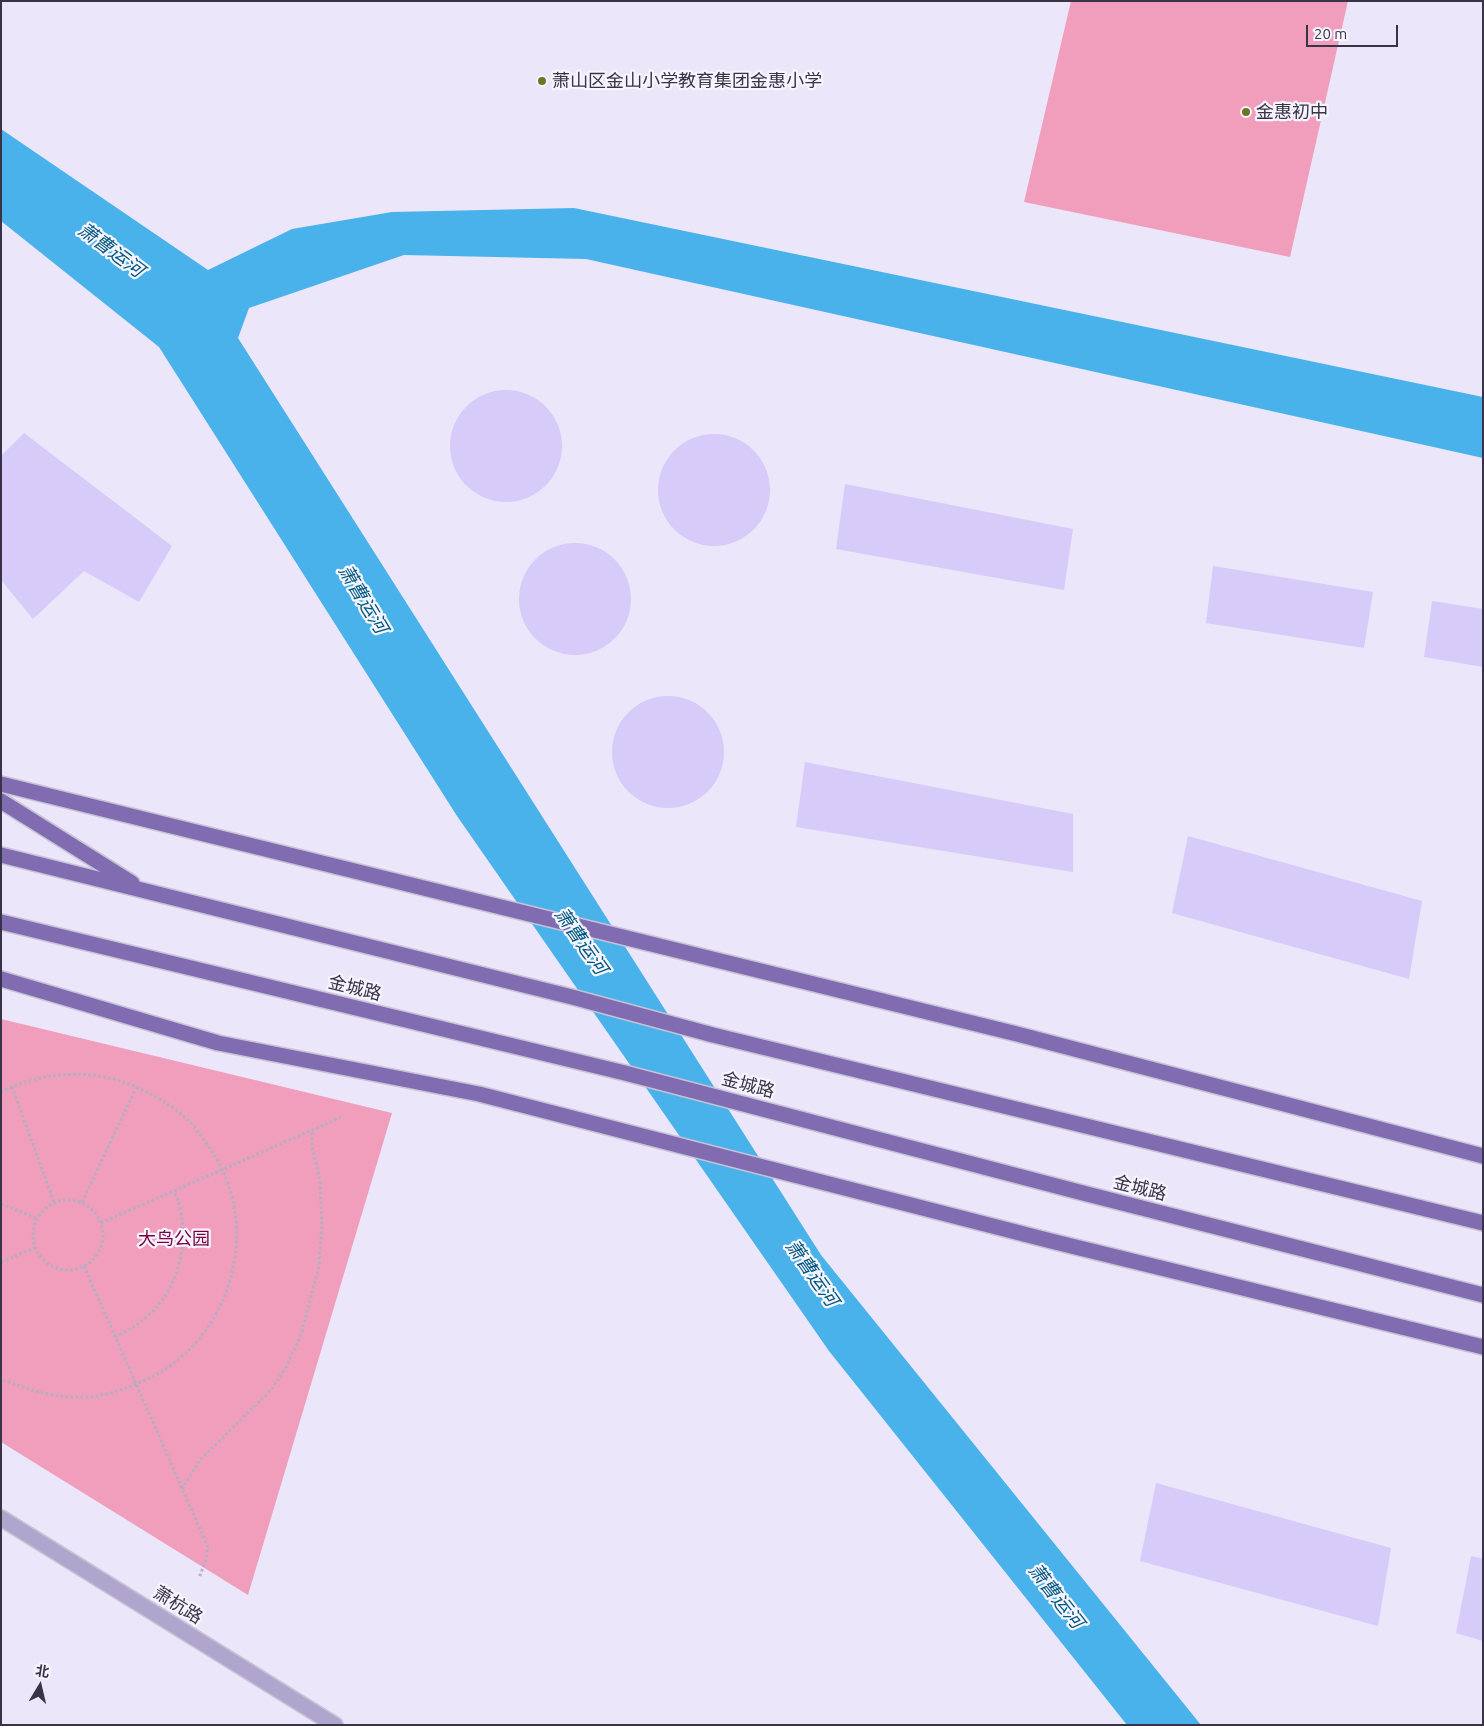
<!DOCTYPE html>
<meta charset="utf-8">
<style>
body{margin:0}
#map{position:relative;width:1484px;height:1726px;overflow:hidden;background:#ebe6f9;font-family:Ubuntu,"Noto Sans SC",sans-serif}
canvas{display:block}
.frame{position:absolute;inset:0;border:2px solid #383346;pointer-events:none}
.north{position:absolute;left:15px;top:1661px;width:50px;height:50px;-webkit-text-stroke:4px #f7f5ff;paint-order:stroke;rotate:9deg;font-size:14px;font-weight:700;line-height:20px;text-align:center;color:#383346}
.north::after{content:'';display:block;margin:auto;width:18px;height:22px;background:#383346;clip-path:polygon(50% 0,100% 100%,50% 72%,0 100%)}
.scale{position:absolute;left:1306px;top:25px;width:92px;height:22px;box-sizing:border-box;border:2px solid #383346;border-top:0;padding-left:6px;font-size:15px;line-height:18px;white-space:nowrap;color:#383346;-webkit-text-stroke:4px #f7f5ff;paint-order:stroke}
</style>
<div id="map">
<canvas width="1484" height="1726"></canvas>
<div class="frame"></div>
<div class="north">北</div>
<div class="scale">20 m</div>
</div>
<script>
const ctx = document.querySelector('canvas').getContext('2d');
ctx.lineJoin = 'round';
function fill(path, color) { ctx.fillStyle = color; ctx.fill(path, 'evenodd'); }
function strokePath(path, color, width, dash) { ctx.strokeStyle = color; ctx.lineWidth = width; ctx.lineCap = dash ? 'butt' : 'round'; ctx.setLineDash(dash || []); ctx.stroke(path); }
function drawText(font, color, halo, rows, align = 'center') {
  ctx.font = font + ' Ubuntu,"Noto Sans SC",sans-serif'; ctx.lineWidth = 4.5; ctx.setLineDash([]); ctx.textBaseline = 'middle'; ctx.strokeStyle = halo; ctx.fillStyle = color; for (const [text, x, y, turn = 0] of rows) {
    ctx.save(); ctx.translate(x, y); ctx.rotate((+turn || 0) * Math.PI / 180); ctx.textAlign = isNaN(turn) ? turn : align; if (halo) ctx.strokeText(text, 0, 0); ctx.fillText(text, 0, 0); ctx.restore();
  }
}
fill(new Path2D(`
 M1071,1H1348L1290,257L1024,202Z
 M1,1019L392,1113L248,1595L1,1442Z`), '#f09ebc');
fill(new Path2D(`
 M1,129L208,270L292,229L392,212L574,208L1483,397V458L586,259L404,255L249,308L238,338L821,1255L1201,1725H1127L829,1351L457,816L159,347L1,221Z`), '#4ab2eb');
fill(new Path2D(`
 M450 446a56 56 0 1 1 112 0a56 56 0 1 1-112 0Z
 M24,433L172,546L139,602L84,571L33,619L1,580V456Z
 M658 490a56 56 0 1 1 112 0a56 56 0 1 1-112 0Z
 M845,484L1073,529L1064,590L836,549Z
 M519 599a56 56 0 1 1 112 0a56 56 0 1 1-112 0Z
 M1213,566L1373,592L1364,648L1206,623Z
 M1432,601L1483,609V667L1424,657Z
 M612 752a56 56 0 1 1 112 0a56 56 0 1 1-112 0Z
 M805,762L1073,814V872L796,827Z
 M1188,836L1422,901L1409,979L1172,913Z
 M1156,1483L1391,1548L1378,1626L1140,1561Z
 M1471,1556L1483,1559V1641L1456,1633Z`), '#d7cbfa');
const minor = new Path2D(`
 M1,1518L335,1725`);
const major = new Path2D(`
 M1,784L1017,1034L1483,1156
 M1,801L132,883
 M1,855L572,997L713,1035L1483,1223
 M1,922L625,1073L1083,1193L1483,1295
 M1,979L218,1043L479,1094L1051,1241L1483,1347`);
strokePath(minor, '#c7c2d5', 18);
strokePath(major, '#c7c2d5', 18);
strokePath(new Path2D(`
 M12,1087L54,1202
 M1,1092C43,1071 94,1068 136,1087C156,1096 174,1107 190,1122C196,1128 201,1136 206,1143C266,1221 234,1342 143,1381C124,1390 100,1398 78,1397C49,1397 28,1389 1,1379
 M33 1235a35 35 0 1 1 70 0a35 35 0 1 1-70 0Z
 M82,1202L136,1088
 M1,1204L36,1218
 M101,1223L344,1116
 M1,1262L35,1248
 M84,1266L208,1547L206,1560L199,1578
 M115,1337C128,1331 140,1323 151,1313C182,1283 192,1230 174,1191
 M182,1489L200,1460L272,1389L286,1367L301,1335L319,1266L322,1224L320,1180L312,1146V1130`), '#b3aec1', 3, [2.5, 2.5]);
strokePath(minor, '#b0a6cd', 15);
strokePath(major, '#816cb2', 15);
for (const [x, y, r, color] of [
 [542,81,5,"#6c7723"],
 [1246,112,5,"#6c7723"]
]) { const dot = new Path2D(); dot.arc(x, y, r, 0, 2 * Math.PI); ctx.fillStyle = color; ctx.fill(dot); strokePath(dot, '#f7f5ff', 2); }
drawText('18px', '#383346', '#f7f5ff', [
 ["萧山区金山小学教育集团金惠小学",552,81],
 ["金惠初中",1256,112]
], 'left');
drawText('18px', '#383346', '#f7f5ff', [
 ["金城路",355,988,14],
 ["金城路",748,1085,15],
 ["金城路",1140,1188,14],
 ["萧杭路",178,1605,32]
]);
drawText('18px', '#7b0044', '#f7f5ff', [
 ["大鸟公园",174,1239]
]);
drawText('italic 19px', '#04597f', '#f7f5ff', [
 ["萧曹运河",111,250,37],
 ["萧曹运河",363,599,59],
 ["萧曹运河",581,941,55],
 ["萧曹运河",812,1273,55],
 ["萧曹运河",1056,1596,52]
]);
</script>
